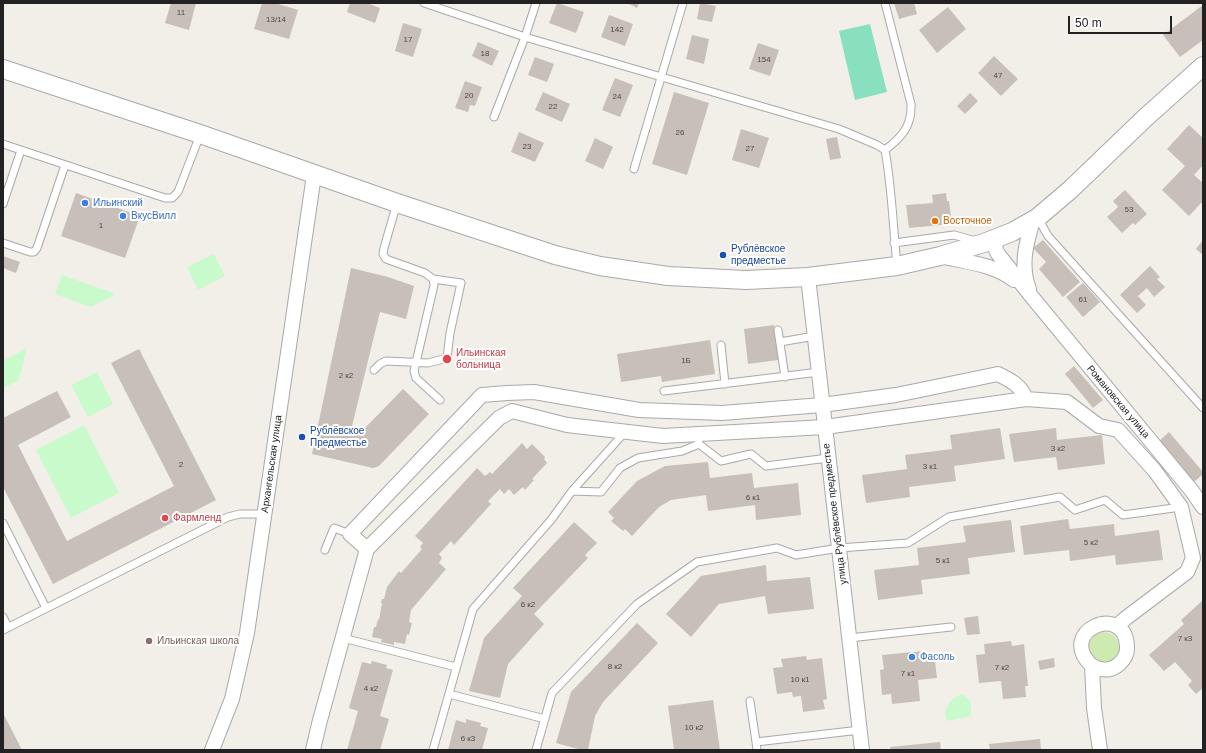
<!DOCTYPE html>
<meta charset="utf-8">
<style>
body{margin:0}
#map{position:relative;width:1206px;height:753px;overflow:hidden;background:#f2efe9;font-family:Arial,sans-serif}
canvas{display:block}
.frame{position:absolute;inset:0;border:4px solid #222;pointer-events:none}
.scale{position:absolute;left:1068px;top:16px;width:104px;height:18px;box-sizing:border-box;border:2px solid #222;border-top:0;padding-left:5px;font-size:12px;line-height:14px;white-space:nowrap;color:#222;-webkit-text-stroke:3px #fff;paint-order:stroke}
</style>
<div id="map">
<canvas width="1206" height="753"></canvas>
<div class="frame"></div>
<div class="scale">50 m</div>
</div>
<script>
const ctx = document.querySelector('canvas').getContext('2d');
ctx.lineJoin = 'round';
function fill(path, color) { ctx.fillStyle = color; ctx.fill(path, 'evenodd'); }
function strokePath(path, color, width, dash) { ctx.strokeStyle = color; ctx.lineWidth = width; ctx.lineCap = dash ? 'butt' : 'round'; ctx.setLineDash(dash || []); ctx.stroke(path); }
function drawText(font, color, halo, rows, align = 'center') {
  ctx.font = font + ' Arial,sans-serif'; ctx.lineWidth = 4; ctx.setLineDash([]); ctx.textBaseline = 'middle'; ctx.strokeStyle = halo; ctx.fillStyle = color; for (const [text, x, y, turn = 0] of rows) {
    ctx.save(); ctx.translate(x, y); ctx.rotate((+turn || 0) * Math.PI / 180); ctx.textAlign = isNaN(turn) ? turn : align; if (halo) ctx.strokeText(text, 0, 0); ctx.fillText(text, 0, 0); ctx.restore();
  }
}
fill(new Path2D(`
 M1089 647a15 15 0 1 1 30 0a15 15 0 1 1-30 0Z`), '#cdebb0');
fill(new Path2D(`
 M214,254L225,276L198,290L187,267Z
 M62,275L116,294L91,307L55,294Z
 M27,348L19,380L3,388V361Z
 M97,372L113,404L88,417L71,385Z
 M84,425L119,493L71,518L36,450Z
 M963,694L971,702V716L947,721L945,713C947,703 953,697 963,694Z`), '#c8facc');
fill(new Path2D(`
 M870,24L887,92L855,100L839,31Z`), '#88e0be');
fill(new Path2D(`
 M171,3H196L189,30L165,23Z
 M262,3H275L298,10L289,39L254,29Z
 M350,3H367L380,8L375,23L347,12Z
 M557,3L584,12L576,33L549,23Z
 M627,3H639L637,8Z
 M700,3L716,6L712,22L697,19Z
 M894,3H914L917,14L899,19Z
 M1203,5V40L1180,57L1163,35Z
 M948,7L966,29L937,53L919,30Z
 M609,15L633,24L625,46L601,37Z
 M403,23L422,29L413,57L395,51Z
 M692,35L709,39L704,64L686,59Z
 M478,42L499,51L492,66L472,56Z
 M758,43L779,50L770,76L749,69Z
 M994,56L1018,79L1001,96L978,73Z
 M535,57L554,64L547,82L528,75Z
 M615,78L633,85L620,117L602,110Z
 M465,81L482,87L475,106L470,105L468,112L455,108Z
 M543,92L570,104L562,122L535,110Z
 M674,92L709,103L687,175L652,164Z
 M970,93L978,101L965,114L957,106Z
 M1189,125L1203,138V165L1194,175L1203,183V201L1189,216L1162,190L1185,166L1167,149Z
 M741,129L769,138L759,168L732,160Z
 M519,132L544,143L535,162L511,152Z
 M837,137L841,158L830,160L826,139Z
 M595,138L613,147L603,169L585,161Z
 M1125,190L1147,214L1135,225L1133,223L1122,233L1107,217L1118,207L1113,201Z
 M76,193L140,216L125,258L61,236Z
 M946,193L947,201H949L952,224L909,228L906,205L933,203L932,195Z
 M1043,240L1080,282L1063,297L1039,269L1046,262L1033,248Z
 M1203,240V255L1196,249Z
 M3,256L20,262L16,273L3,268Z
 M1150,266L1160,277L1157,279L1165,287L1154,297L1147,288L1138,296L1146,305L1137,313L1120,295Z
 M351,268L388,277L414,286L406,319L380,312L352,426L364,429L403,389L429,414L379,466L373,468L312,454Z
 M1083,283L1100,302L1083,317L1066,297Z
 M774,325L778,360L748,364L744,329Z
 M710,340L715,374L662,382L661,376L621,382L617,354Z
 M139,349L216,500L53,584L3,487V418L57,391L71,417L18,445L67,541L174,486L111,363Z
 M1074,366L1103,400L1093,408L1065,374Z
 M1000,428L1005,459L954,466L956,481L909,487L910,497L866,503L862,475L907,469L905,455L952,449L950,435Z
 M1056,428L1057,440L1102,435L1105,464L1058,470L1056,457L1014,462L1009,434Z
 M1169,432L1203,472V474L1193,483L1158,442Z
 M522,443L527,449L532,444L545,457L544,459L547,463L532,479L534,480L525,490L523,487L514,495L509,489L504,494L500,489L488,501L491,504L454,545L451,541L439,554L442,558L439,563L446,569L411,610L409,622L412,623L409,635L407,634L405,644L394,642V645L381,642L382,639L372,637L374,627H376L378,619L379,620L382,603H381L382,599H384L387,587L399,571L401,573L422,549L420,547L423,543L415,536L477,468L485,476L490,472L492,474Z
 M708,462L710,478L752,473L754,488L798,483L801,515L756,520L755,505L708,511L706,495L671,500L659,507L632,536L625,529L623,531L611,521L614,518L608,512L637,481L665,466Z
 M1068,519L1070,529L1114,524L1115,536L1159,530L1163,560L1116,565L1115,555L1070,561L1069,550L1024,555L1020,526Z
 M1011,520L1015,552L968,558L970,574L921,580L923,594L878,600L874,570L919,565L917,548L966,542L963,526Z
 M574,522L597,543L585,555L588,558L534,614L544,624L508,664L500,698L469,691L484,638L522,596L513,588Z
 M766,565L767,581L810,577L814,609L768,614L765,596L719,604L691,637L666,614L701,576Z
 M1202,601L1203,602V688L1196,694L1188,685L1192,681L1175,662L1164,671L1149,655L1184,624L1181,620Z
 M978,616L980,634L967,635L964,618Z
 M637,623L658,643L603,702L595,716L588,750H582L556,743L571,692Z
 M1011,641L1012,646L1024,644L1028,686H1025L1026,697L1003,699L1001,681L979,683L976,655L985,654L984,644Z
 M924,651V654L934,653L937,678L918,680L920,701L892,704L891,694L882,695L880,670L884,669L882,655Z
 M806,656L807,660L822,658L827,699L823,700L825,709L803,712L801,696L793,697L792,692L777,694L773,668L783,667L781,659Z
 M1054,658L1055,667L1040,670L1038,661Z
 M372,661L387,665L386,668L393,670L380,716L389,719L380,750H347L358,711L349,708L362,662L371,664Z
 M713,700L720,750H674L668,706Z
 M3,713L22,750H3Z
 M466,719L481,723L480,726L488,728L482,750H448L456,720L466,723Z
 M1040,739L1041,750H990L989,744Z
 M940,742L941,750H891L890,747Z`), '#c7bfb8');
const service = new Path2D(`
 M424,3L525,37L839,129L877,145L885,150C892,188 893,227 897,265
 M885,3L911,104C912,126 902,137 885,150
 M494,117L525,37L536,3
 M3,144L165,198H172L178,192L200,135
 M634,169L683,3
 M397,203L384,248L383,254L386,259L425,273L433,279L434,285L414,371L416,378L440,400
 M3,204L21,150
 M1038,218L1048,236L1203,408
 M3,243L30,252H34L37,248L65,165
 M894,243L954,235L976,241
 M778,330L785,377
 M780,342L815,336
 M721,345L725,384
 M374,370L380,364L386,361L428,363L447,358L450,333L461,283L433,279
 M664,391L819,372
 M698,434L699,444L721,461L751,454L766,466L828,458
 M572,491L601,492L620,468L638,458L682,451L699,444
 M3,523L46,608
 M325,550L334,528L350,534
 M3,617L8,627
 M3,630L228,517L240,514H264
 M343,638L456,667
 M849,638L951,627
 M449,694L545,719
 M750,701L756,742L860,730
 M756,742L757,750
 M433,750L473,609L551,520L572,491L625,432
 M536,750L552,693L637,604L697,562L777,548L796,555L839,548L908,543L949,517L1060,497L1075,510L1105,500L1123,515L1181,507`);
const minor = new Path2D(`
 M992,241L998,254L1032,297L1192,491L1203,507
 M940,256C965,262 994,264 1014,280
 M808,277L862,750
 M1029,289C1020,265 1026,244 1033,220
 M367,549L350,534L482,395L507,393L534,392L639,410L722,413L822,405L896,395L998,374C1010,380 1021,385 1026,399
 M1092,666C1095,667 1098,669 1101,669C1114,672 1128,660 1127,646C1125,602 1055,631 1092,666L1094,708L1100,750
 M212,750L232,699L247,633L314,175
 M313,750L319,724L367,549L499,418L512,411L567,425L663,436L825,427L1026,399L1067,402L1099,426L1118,430L1155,471L1181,507L1193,558L1187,572L1126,618L1117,626`);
const tertiary = new Path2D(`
 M3,69L200,134L397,203L555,255L600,266L668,276L746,280L808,277L897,266L940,256L984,243L1012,232L1037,218L1070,190L1145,118L1203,66`);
strokePath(service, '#a9a9a9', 9);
strokePath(minor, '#a9a9a9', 16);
strokePath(tertiary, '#a9a9a9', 20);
strokePath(service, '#fff', 7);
strokePath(minor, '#fff', 14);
strokePath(tertiary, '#fff', 18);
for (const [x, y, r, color] of [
 [85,203,4,"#3f7fe0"],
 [123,216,4,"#3f7fe0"],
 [935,221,4,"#e8710a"],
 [723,255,4,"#1a4fb4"],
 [447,359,5,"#e0444e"],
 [302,437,4,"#1a4fb4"],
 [165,518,4,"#e0444e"],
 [149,641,4,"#8d6e63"],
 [912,657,4,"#3f7fe0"]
]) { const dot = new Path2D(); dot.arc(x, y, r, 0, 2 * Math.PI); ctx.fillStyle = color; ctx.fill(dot); strokePath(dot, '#fff', 1.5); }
drawText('8px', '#4b4948', null, [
 ["11",181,13],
 ["13/14",276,20],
 ["142",617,30],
 ["17",408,40],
 ["18",485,54],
 ["154",764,60],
 ["47",998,76],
 ["20",469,96],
 ["24",617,97],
 ["22",553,107],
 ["26",680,133],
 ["23",527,147],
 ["27",750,149],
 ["53",1129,210],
 ["1",101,226],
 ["61",1083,300],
 ["1Б",686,361],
 ["2 к2",346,376],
 ["3 к2",1058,449],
 ["2",181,465],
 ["3 к1",930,467],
 ["6 к1",753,498],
 ["5 к2",1091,543],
 ["5 к1",943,561],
 ["6 к2",528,605],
 ["7 к3",1185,639],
 ["8 к2",615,667],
 ["7 к2",1002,668],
 ["7 к1",908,674],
 ["10 к1",800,680],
 ["4 к2",371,689],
 ["10 к2",694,728],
 ["6 к3",468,739]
]);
drawText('10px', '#366cbe', '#fff', [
 ["Ильинский",93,203],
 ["ВкусВилл",131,216],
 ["Фасоль",920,657]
], 'left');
drawText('10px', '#c56008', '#fff', [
 ["Восточное",943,221]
], 'left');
drawText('10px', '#164399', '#fff', [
 ["Рублёвское",731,249],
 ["предместье",731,261],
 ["Рублёвское",310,431],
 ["Предместье",310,443]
], 'left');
drawText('10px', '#be3a42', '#fff', [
 ["Ильинская",456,353],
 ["больница",456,365],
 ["Фармленд",173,518]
], 'left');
drawText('10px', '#222', '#fff', [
 ["Романовская улица",1118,402,50],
 ["Архангельская улица",272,464,-82],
 ["улица Рублёвское предместье",835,514,-97]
]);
drawText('10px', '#785e54', '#fff', [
 ["Ильинская школа",157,641]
], 'left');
</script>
